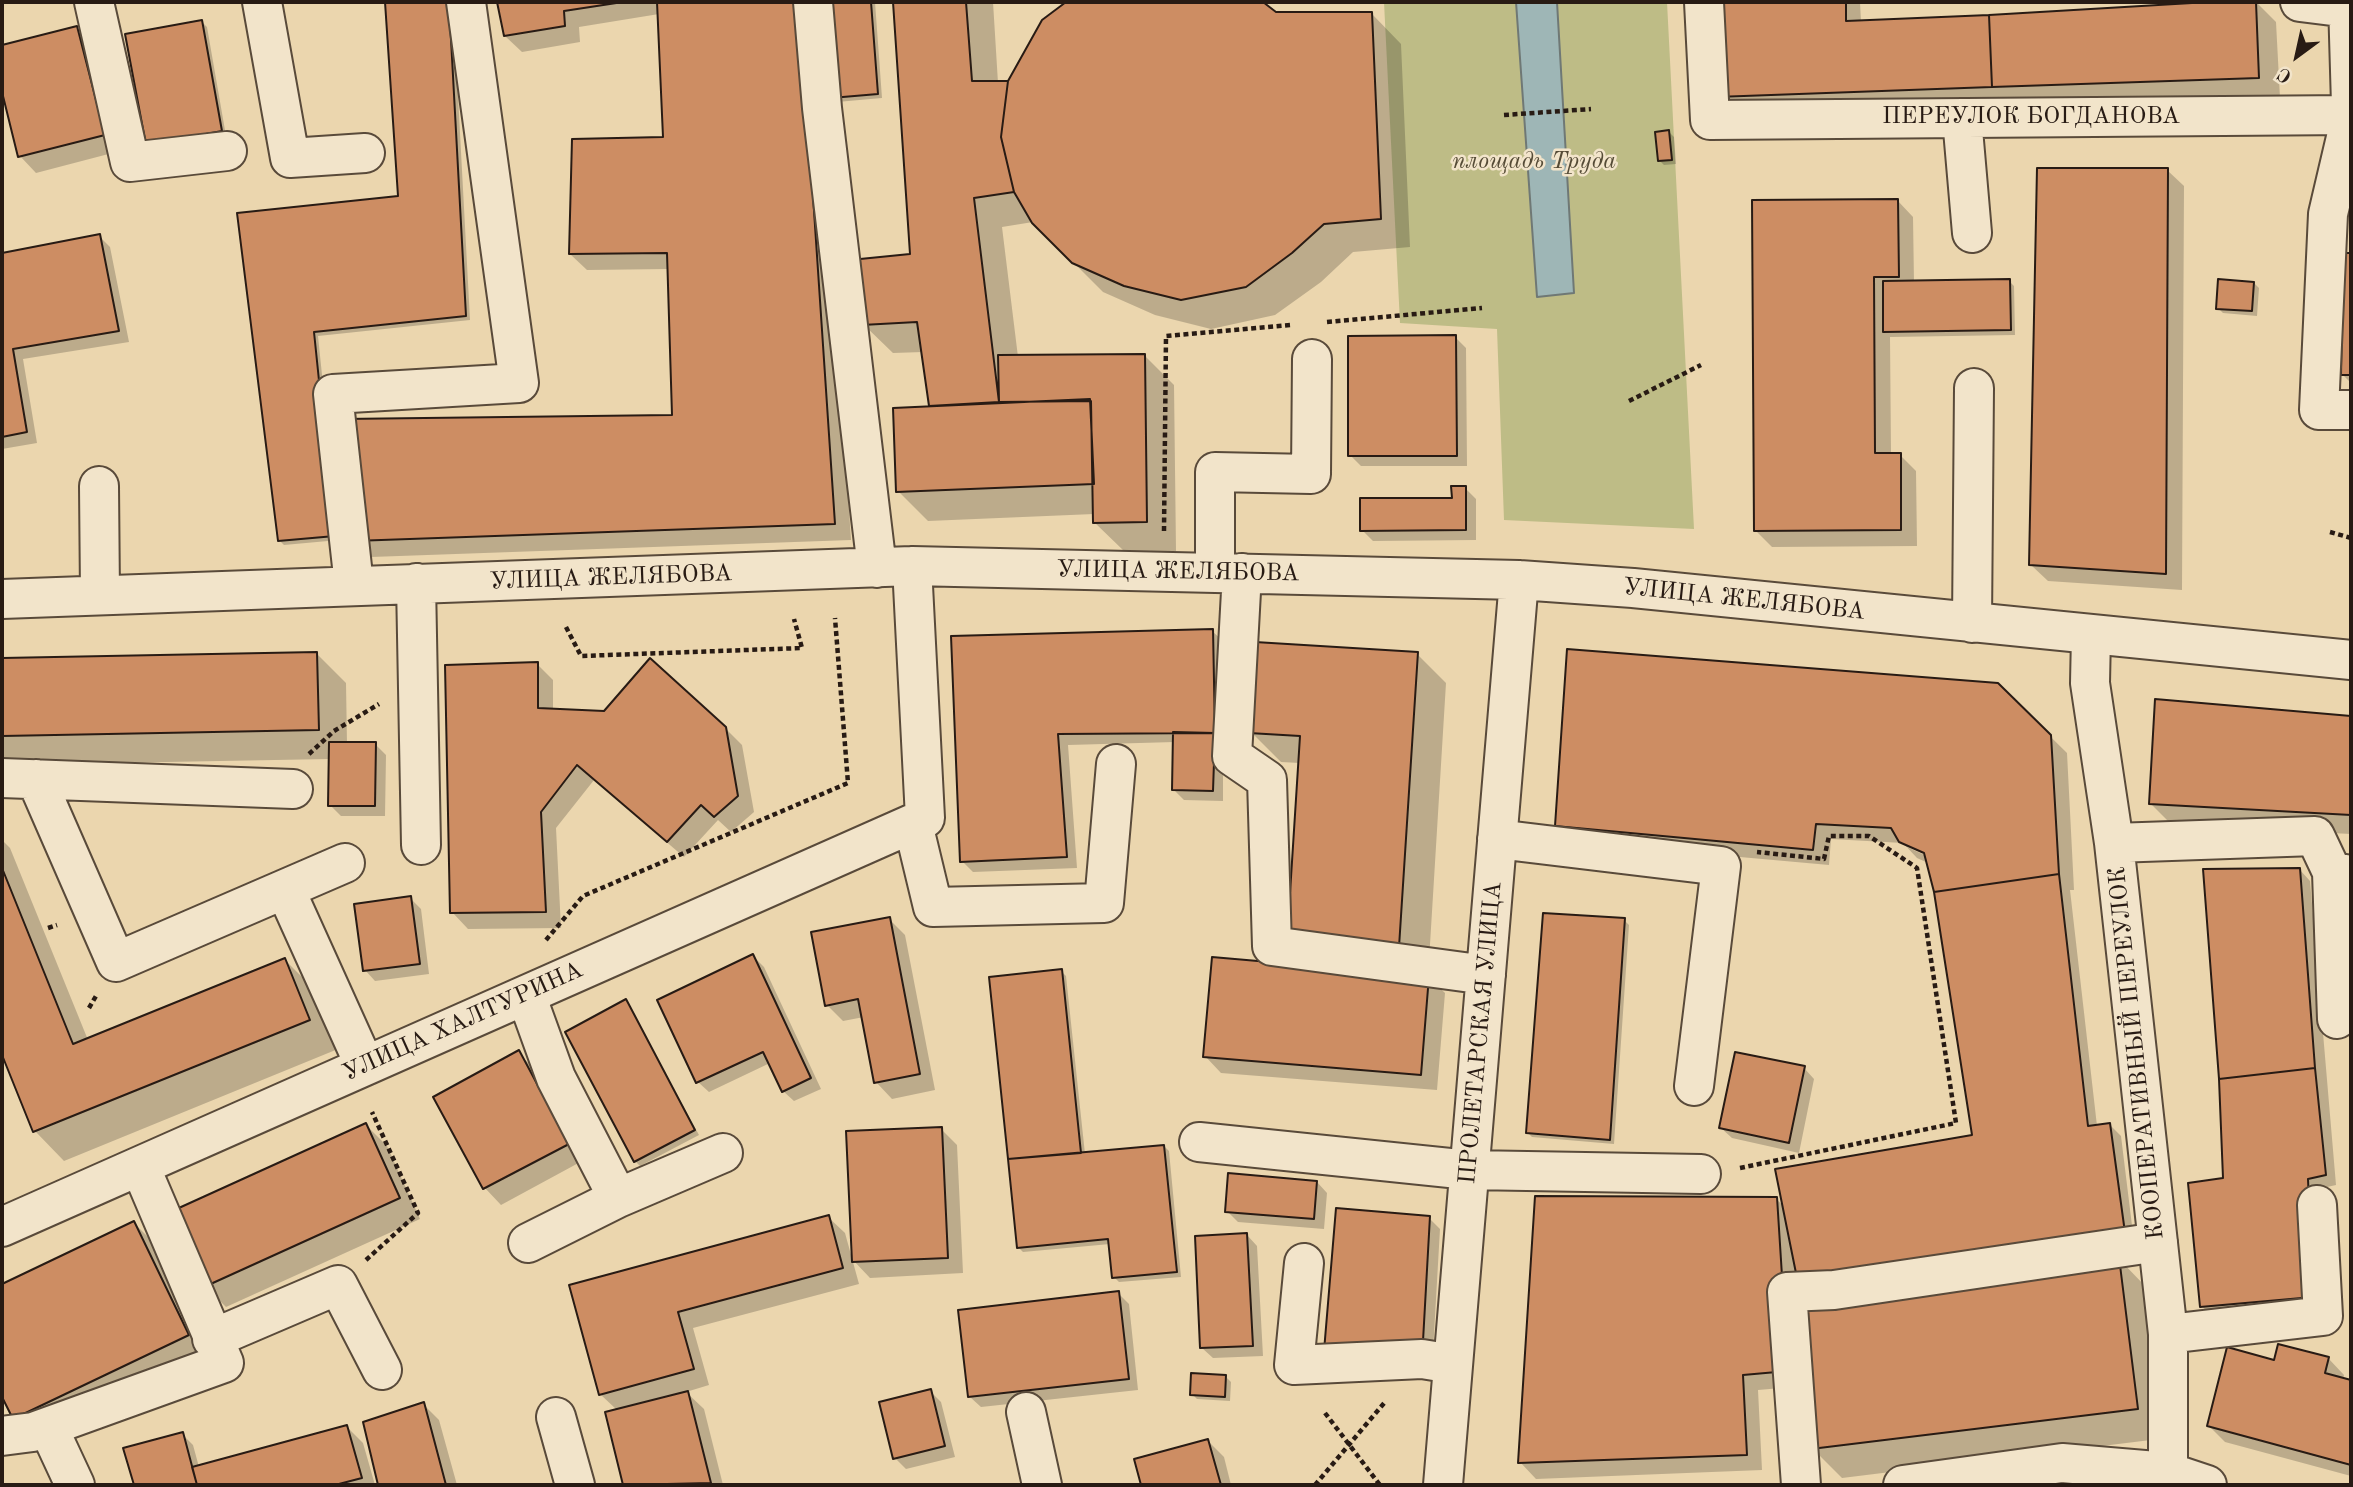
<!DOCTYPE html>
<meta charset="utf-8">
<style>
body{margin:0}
#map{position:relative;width:2353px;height:1487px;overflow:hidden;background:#ebd6ae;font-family:"Old Standard TT",serif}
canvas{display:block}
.frame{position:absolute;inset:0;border:4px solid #281b14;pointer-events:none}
.north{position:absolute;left:2262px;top:21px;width:70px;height:70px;-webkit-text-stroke:5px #f2e4ca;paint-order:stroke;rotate:213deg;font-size:19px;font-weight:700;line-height:28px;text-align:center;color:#281b14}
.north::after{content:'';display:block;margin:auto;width:24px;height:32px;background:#281b14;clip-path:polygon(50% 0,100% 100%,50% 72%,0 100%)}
</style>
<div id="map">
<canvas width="2353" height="1487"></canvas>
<div class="frame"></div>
<div class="north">С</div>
</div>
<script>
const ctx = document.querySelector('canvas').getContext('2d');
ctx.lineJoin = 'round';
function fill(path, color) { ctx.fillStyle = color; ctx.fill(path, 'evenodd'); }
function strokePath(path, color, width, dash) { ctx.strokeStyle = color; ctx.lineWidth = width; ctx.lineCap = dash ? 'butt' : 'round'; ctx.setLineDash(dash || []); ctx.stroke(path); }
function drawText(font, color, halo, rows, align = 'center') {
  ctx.font = font + ' "Old Standard TT",serif'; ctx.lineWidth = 5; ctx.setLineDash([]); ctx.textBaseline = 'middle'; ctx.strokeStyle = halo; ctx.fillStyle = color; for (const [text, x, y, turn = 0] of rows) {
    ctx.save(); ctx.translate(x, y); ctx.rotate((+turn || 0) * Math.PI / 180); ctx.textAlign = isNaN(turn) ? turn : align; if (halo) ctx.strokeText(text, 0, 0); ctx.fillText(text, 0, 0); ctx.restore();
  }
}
fill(new Path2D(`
 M1384,2H1667L1694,529L1504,520L1497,329L1400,323Z`), '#bebc86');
const water = new Path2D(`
 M1516,2H1557L1574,293L1537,297Z`);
fill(water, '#9eb6b6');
strokePath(water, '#6f7875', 2);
fill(new Path2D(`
 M387,2H453L470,320L318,336L339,540L284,545L279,540L239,215L400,198Z
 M499,2H815L851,540L371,557L355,540L673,417L669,269L587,270L570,254L665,139L659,14L579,27L580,42L522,52L505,36Z
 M825,2H875L882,98L837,102Z
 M894,2H993L998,83H1009L1044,21L1069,2H1260L1275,14H1372L1401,44L1410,247L1353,252L1321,282L1275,315L1211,329L1155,315L1103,292L1033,222L1002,227L1018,357L1144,355L1174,385L1176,551H1124L1094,522V514L928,521L898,491L931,408L923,352L893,353L863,324L911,255ZM992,400L1012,402V405H993Z
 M1714,2H1860L1861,22L2256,2L2276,22L2280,98L1734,113L1717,96Z
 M202,22L207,27L226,136L147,144Z
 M77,27L93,44L120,151L36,173L20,156L2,85V46Z
 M1669,132L1674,137L1676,164L1664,165L1659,160Z
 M2167,170L2184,186L2182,590L2048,581L2031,565Z
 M1897,200L1913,217L1914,283L2009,281L2014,286L2015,335L1890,337L1891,455H1900L1916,471L1917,546L1772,547L1756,531Z
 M99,236L110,247L129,342L23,359L37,443L2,449V255Z
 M2344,255H2351V383L2342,374Z
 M2254,283L2259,288L2257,316L2223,313L2218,308Z
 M1455,337L1466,348L1467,466H1361L1350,455Z
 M1465,488L1476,499V540L1373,541L1362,530L1453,499Z
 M1212,631L1223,641V801L1184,800L1173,789L1175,742L1068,745L1077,868L973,872L962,861L953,638Z
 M316,653L346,683L347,744H375L386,755L385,816H341L330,805V759L2,765V660Z
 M1417,654L1446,683L1428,977L1445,993L1437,1090L1221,1073L1205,1056L1318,968L1300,763L1281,762L1251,732Z
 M537,664L553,680V710L725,728L742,745L754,812L731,832L718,820L684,857L594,780L556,828L561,928L468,929L452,912Z
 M1998,685L2067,753L2074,890H2070L2097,1126L2110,1125L2121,1136L2135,1250L2119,1259L2148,1289L2167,1438L1842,1478L1813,1449L1805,1386L1758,1390L1762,1470L1536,1479L1520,1462L1776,1199L1785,1207L1974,1136L1936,890L1928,863L1917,858L1903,843L1831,839L1829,865L1573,842L1557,825ZM1907,844L1933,855L1931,858L1907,847Z
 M2157,701L2351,718V834L2172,825L2151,804Z
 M2,840L10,848L88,1040L285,960L314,989L338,1049L64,1161L35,1131L2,1051Z
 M2300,870L2310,881L2336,1185L2318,1189L2323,1308L2212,1317L2202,1306L2225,1179Z
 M410,898L421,909L429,974L375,981L365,970Z
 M889,919L905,935L935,1090L892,1099L876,1082L864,1017L843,1021L827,1005Z
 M1624,920L1629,925L1614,1144L1532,1137L1527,1132Z
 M753,956L764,967L821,1089L794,1101L783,1091L770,1063L709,1092L698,1082Z
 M1061,971L1066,976L1085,1154L1164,1146L1169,1151L1181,1277L1119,1282L1114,1277L1110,1244L1023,1252L1018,1247Z
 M626,1002L699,1135L640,1166L635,1161Z
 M518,1052L534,1069L584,1160L501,1205L485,1188L435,1097Z
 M1804,1068L1814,1079L1799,1153L1732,1138L1721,1128Z
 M366,1125L387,1146L420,1219L226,1307L205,1286Z
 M941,1129L957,1145L963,1273L870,1278L853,1260Z
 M1317,1182L1327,1193L1324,1229L1238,1222L1227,1211Z
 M828,1217L845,1233L859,1284L693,1328L709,1385L686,1392L704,1409L723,1485H625L607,1413L617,1410L600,1394L571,1286Z
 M1429,1218L1440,1229L1432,1369L1337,1361Z
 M134,1223L155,1244L209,1356L14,1418L2,1393V1286Z
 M1247,1235L1257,1246L1263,1356L1213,1358L1202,1348Z
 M1118,1293L1129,1304L1138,1390L981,1407L970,1397Z
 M2328,1358L2344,1375L2343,1380L2351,1382V1476L2225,1442L2209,1426L2275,1362Z
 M1226,1377L1231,1382L1230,1401L1197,1399L1192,1394Z
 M930,1391L941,1402L955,1457L906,1469L895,1458Z
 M423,1404L439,1420L457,1485H380L365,1423Z
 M347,1427L363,1443L375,1485H135L125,1449L182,1434L193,1445L199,1467Z
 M1208,1441L1224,1457L1231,1485H1143L1136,1460Z`), '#0003');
const building = new Path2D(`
 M385,2H449L466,316L314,332L335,536L278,541L237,213L398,196Z
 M497,2H623L564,11L565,26L504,36Z
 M657,2H800L835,524L353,541L342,419L672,415L667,253L569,254L572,139L663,137Z
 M823,2H871L878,94L831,98Z
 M893,2H966L972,81H1008L1001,137L1014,192L974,198L999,402L929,406L917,322L862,325L860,259L910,254Z
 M1066,2H1263L1276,12H1372L1381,219L1324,224L1292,253L1246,287L1181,300L1124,286L1072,263L1032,223L1014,192L1001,137L1008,81L1042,20Z
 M1712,2H1846V21L1989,15L1992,87L1716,97Z
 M2209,2H2256L2259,78L1992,87L1989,15Z
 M202,20L222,131L146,145L125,34Z
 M77,26L105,135L18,157L2,92V45Z
 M1669,130L1672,160L1658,161L1655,132Z
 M2037,168H2168L2166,574L2029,565Z
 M1898,199L1899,277H1874L1875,453H1901V530L1754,531L1752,200Z
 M100,234L119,331L13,349L27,432L2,437V253Z
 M2343,253H2351V375H2341Z
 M2010,279L2011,330L1883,332V281Z
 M2218,279L2254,282L2252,311L2216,309Z
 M1456,335L1457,456H1348V336Z
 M1145,354L1147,522L1093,523L1091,401L999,402L998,355Z
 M1090,399L1094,484L896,492L893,408Z
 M1451,486H1466V530L1360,531V498H1452Z
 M1213,629L1215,733L1058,734L1067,857L960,862L951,636Z
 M1255,642L1418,652L1399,947L1287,940L1300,736L1249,733Z
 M1567,649L1998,683L2051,735L2059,874L1934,892L1924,853L1899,842L1891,828L1816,824L1813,850L1555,826Z
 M317,652L319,730L2,736V658Z
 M650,658L726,727L738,796L714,817L701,805L667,842L577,765L541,812L546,912L450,913L445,665L538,662V708L604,711Z
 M2155,699L2351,716V815L2149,804Z
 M1173,732L1215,733L1213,791L1172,790Z
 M329,742H376L375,806H328Z
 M2,868L73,1044L285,958L310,1020L33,1132L2,1055Z
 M2300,868L2315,1068L2219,1079L2203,869Z
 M2059,874L2088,1126L2110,1123L2126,1240L1800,1293L1775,1169L1972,1135L1934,892Z
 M411,896L420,964L363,971L354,904Z
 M1543,913L1625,918L1610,1140L1526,1133Z
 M890,917L920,1074L874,1083L858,999L825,1006L811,932Z
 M753,954L811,1078L782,1092L763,1052L696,1083L657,1000Z
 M1212,957L1429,976L1421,1075L1203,1057Z
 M1062,969L1081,1153L1008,1159L989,977Z
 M626,999L695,1130L634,1162L565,1032Z
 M519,1050L569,1144L483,1189L433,1097Z
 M1735,1052L1805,1066L1789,1143L1719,1128Z
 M2315,1068L2326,1175L2308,1179L2313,1297L2200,1307L2188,1183L2223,1178L2219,1079Z
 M366,1123L400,1198L204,1287L170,1212Z
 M942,1127L948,1258L852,1262L846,1131Z
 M1164,1145L1177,1272L1112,1278L1108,1239L1017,1248L1008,1159Z
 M1228,1173L1317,1181L1314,1219L1225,1212Z
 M1535,1196L1777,1197L1788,1371L1743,1375L1747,1455L1518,1463Z
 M1336,1208L1430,1216L1422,1359L1324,1351Z
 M829,1215L843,1268L678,1312L694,1369L599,1395L569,1285Z
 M134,1221L189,1335L13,1419L2,1397V1284Z
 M1247,1233L1253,1346L1200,1348L1195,1236Z
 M2119,1257L2138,1409L1811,1449L1793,1297Z
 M1119,1291L1129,1379L968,1397L958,1310Z
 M2278,1344L2329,1357L2325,1373L2351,1380V1465L2207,1426L2227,1347L2274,1360Z
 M1191,1373L1226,1375L1225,1397L1190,1395Z
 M931,1389L945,1446L893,1459L879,1402Z
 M688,1391L711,1483L623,1485L605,1412Z
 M424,1402L446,1485H378L363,1422Z
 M347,1425L362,1478L335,1485H197L192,1467Z
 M183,1432L197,1485H134L123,1448Z
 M1208,1439L1221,1485H1141L1134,1459Z`);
fill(building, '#cd8d63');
strokePath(building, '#281b14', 2);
const minor = new Path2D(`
 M94,2L130,162L227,151
 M262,2L290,158L365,153
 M813,2L822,108L877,568
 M1704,2L1710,120L2351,115
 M2300,2L2348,8
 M2348,2L2351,105
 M2351,116L2328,214L2319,410H2351
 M1962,118L1972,233
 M99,486L100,595
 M1215,573V472L1311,474L1312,359
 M1242,573L1232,756L1267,780L1272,946L1486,975
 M416,583L421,845
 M354,585L333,394L519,383L466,2
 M2,599L912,566L1519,580L1633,588L2351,660
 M1972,623L1974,388
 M2091,635L2090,683L2114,843L2168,1334V1472
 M2,778L293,789
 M36,779L116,962L345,863
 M913,824L933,907L1104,903L1116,764
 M1497,839L1721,866L1694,1086
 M2114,843L2315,836L2332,872L2351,875
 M2332,872L2337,1019
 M285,889L365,1066
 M526,995L556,1078L618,1198L528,1243
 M1199,1142L1469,1170L1701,1174
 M618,1198L723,1153
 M2,1227L925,818L912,566
 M1304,1263L1294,1365L1422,1359L1453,1364
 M2168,1334L2323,1316L2317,1205
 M212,1339L338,1285L382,1370
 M1026,1412L1042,1485
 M556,1417L575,1485
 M48,1427L75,1485
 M2,1436L33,1432L224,1363L140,1166
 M1443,1485L1519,580
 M1801,1485L1787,1292L1834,1290L2158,1242
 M1903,1485L2062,1463L2168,1472L2207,1485`);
strokePath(minor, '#594a3a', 42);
strokePath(new Path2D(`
 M1504,115L1591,109
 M1327,322L1482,308
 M1629,401L1701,365
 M1164,531L1166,336L1291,325
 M2330,532L2351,538
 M566,627L581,656L802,648L794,619
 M309,754L334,731L379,704
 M48,928L57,925
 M546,940L583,896L848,783L835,618
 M89,1008L96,996
 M1740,1168L1956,1123L1917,868L1869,836H1829L1824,859L1757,852
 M366,1260L418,1213L372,1112
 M1325,1413L1380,1485
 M1315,1485L1385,1402`), '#281b14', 4.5, [5, 3.5]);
strokePath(minor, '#f2e4ca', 38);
drawText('24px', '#281b14', '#f2e4ca', [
 ["ПЕРЕУЛОК БОГДАНОВА",2031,117],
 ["УЛИЦА ЖЕЛЯБОВА",1178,572,1],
 ["УЛИЦА ЖЕЛЯБОВА",611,578,-2],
 ["УЛИЦА ЖЕЛЯБОВА",1744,600,6],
 ["УЛИЦА ХАЛТУРИНА",463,1022,-24],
 ["ПРОЛЕТАРСКАЯ УЛИЦА",1481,1033,-85],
 ["КООПЕРАТИВНЫЙ ПЕРЕУЛОК",2137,1053,-96]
]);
drawText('italic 24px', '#554b36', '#f2e4ca', [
 ["площадь Труда",1534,162]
]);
</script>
